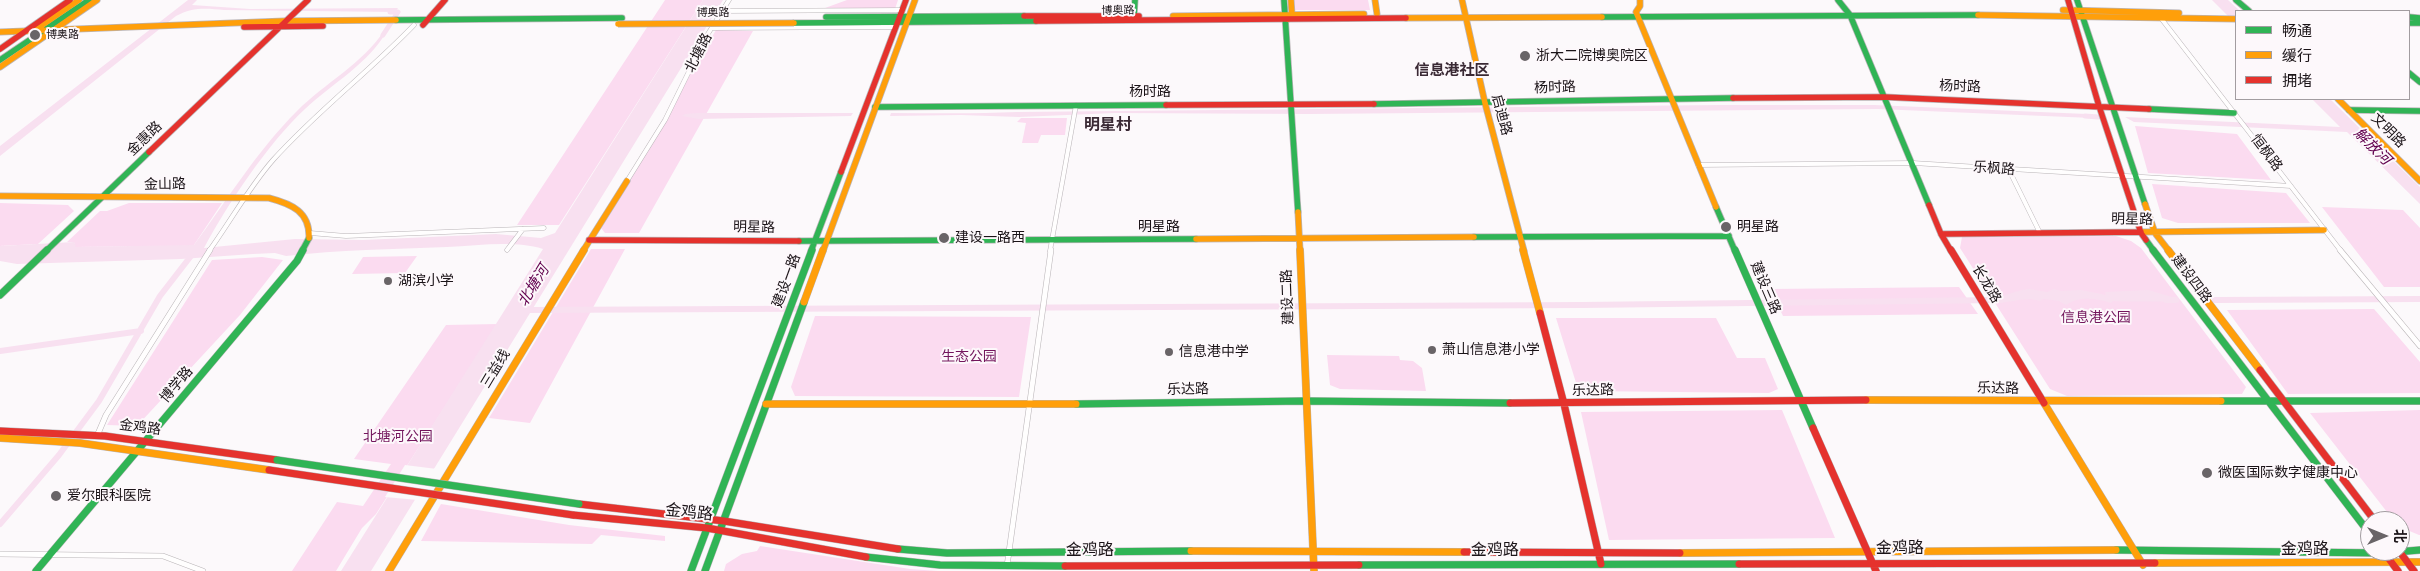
<!DOCTYPE html>
<meta charset="utf-8">
<style>
body{margin:0}
#map{position:relative;width:2420px;height:571px;overflow:hidden;background:#fcf9fb;font-family:"Varela Round","Noto Sans SC",sans-serif}
canvas{display:block}
.legend{position:absolute;left:2235px;top:10px;width:175px;height:90px;box-sizing:border-box;background:#fdf8fb;border:1px solid #a29ca0;margin:0;padding:6px 9px;list-style:none;font-size:15px;color:#1a1317}
.legend li{display:flex;align-items:center;gap:10px;height:25px}
.legend b{width:25px;border:1px solid #a29ca0}
.north{position:absolute;left:2360px;top:511px;width:50px;height:50px;box-sizing:border-box;background:#fdf8fb;border:1px solid #a29ca0;border-radius:50%;rotate:90deg;font-size:14px;font-weight:700;line-height:20px;text-align:center;color:#1a1317}
.north::after{content:'';display:block;margin:auto;width:18px;height:22px;background:#696467;clip-path:polygon(50% 0,100% 100%,50% 72%,0 100%)}
</style>
<div id="map">
<canvas width="2420" height="571"></canvas>
<ul class="legend">
<li><b style="height:6px;background:#30b455"></b>畅通</li>
<li><b style="height:6px;background:#ff9f0a"></b>缓行</li>
<li><b style="height:6px;background:#e5322d"></b>拥堵</li>
</ul>
<div class="north">北</div>
</div>
<script>
const ctx = document.querySelector('canvas').getContext('2d');
ctx.lineJoin = 'round';
function fill(path, color) { ctx.fillStyle = color; ctx.fill(path, 'evenodd'); }
function strokePath(path, color, width, dash) { ctx.strokeStyle = color; ctx.lineWidth = width; ctx.lineCap = dash ? 'butt' : 'round'; ctx.setLineDash(dash || []); ctx.stroke(path); }
function drawText(font, color, halo, rows, align = 'center') {
  ctx.font = font + ' "Varela Round","Noto Sans SC",sans-serif'; ctx.lineWidth = 4; ctx.setLineDash([]); ctx.textBaseline = 'middle'; ctx.strokeStyle = halo; ctx.fillStyle = color; for (const [text, x, y, turn = 0] of rows) {
    ctx.save(); ctx.translate(x, y); ctx.rotate((+turn || 0) * Math.PI / 180); ctx.textAlign = isNaN(turn) ? turn : align; if (halo) ctx.strokeText(text, 0, 0); ctx.fillText(text, 0, 0); ctx.restore();
  }
}
fill(new Path2D(`
 M665,0H703L559,225H517Z
 M847,0H898L895,9L825,8Z
 M1289,0H1368L1370,10H1289Z
 M716,30L753,31L639,233H605L601,228Z
 M1021,118H1067L1065,135H1041L1038,143H1022L1026,123L1017,122Z
 M2135,126L2237,134L2271,180L2148,173Z
 M2152,184L2286,193L2310,223H2178L2162,218Z
 M0,203L68,205L74,211L38,244L0,246Z
 M129,203H222L194,245L188,246L75,247L74,242H67L100,211H107Z
 M2322,207L2403,210L2420,228V287H2384Z
 M2116,236L2131,241L2141,248L2246,387L2242,394L2067,396L2050,389L1960,248L1962,237Z
 M591,249H625L530,423L489,418Z
 M417,256L405,273L352,274L363,257Z
 M262,257L283,260L240,315L137,426L107,425L212,260Z
 M1959,287L1978,314L1783,316L1770,289Z
 M2374,309L2420,362V393L2288,394L2227,310Z
 M815,316L1031,317L1019,397L795,396L791,387Z
 M1556,318H1716L1737,358H1765L1778,389L1769,393L1583,391L1577,386Z
 M498,324L376,514L362,528L336,571H292L337,502L363,506L391,464L354,459L446,325Z
 M1327,355L1399,356L1400,360L1413,361L1422,368L1426,391L1340,389L1330,385Z
 M1782,410L1835,538L1609,540L1581,412Z
 M2420,410V535H2419L2400,527V521H2394L2310,413Z
 M441,504L569,525L665,536V541L601,535L592,544L421,541Z
 M760,546L910,569L938,571H724L726,564L742,554L757,551Z`), '#fbdbf0');
fill(new Path2D(`
 M188,0H197L192,5L250,9L398,8L395,12L224,10C206,8 192,7 176,16L0,156V146Z
 M703,0H723L371,571H341L543,249C513,240 478,246 447,247C393,249 339,250 286,256L275,253L253,254L181,259L17,264L0,261V246L74,242L76,247L194,245C227,200 257,151 297,111C325,83 362,64 384,31H387C368,64 333,83 305,109C269,142 227,205 204,248L295,239L363,240L496,234L541,238L555,233Z
 M2212,0H2228L2240,11H2236V24Z
 M2312,99H2330L2420,187V204L2347,132L2134,122L2125,117L2340,127Z
 M1721,105H1874L2087,114L2092,118L1878,109L1309,114L1115,113L1019,117L961,115L890,116L891,113C933,113 975,114 1017,112Z
 M697,113H853L851,116L698,119L682,116L685,114Z
 M2029,289L2047,292L2054,289L2061,291L2081,290L2106,295L2105,292L2148,290L2172,297L2175,302C2154,301 2134,302 2113,301L2111,303C2097,298 2078,296 2066,305L2059,301L2043,299L2040,301C2025,296 2011,303 1995,303L1992,298C2005,297 2016,290 2029,289Z`), '#f8e0f0');
fill(new Path2D(`
 M405,465L437,469L418,500L385,497Z`), '#fcf9fb');
strokePath(new Path2D(`
 M383,35L398,12H390
 M2085,116L2098,117`), '#f8e0f0', 5);
strokePath(new Path2D(`
 M2166,300H2176
 M2215,300L2420,299
 M527,310L1582,305L2000,300
 M0,351L141,331
 M0,524L59,455L99,401L160,296L194,252`), '#f8e0f0', 6);
const streetFar1 = new Path2D(`
 M722,11L902,10
 M2160,17L2341,251
 M712,28L896,27
 M1698,165L1913,163L2291,186
 M2009,170L2040,233
 M627,181L665,120L706,37L729,0
 M310,233L346,236L544,228
 M507,250L523,229
 M209,251C230,222 250,186 273,160C316,112 369,72 414,25
 M1050,251L1076,105`);
const street = new Path2D(`
 M2340,250L2420,346
 M97,436L106,415L210,250
 M0,554L163,556L203,571
 M1007,566L1051,250`);
const fastFar1 = new Path2D(`
 M1284,0L1298,212
 M1838,0L1850,15L1929,205
 M2077,0L2145,204
 M2236,0L2249,11
 M1134,16L1135,0
 M826,17L1024,16
 M1602,17L1978,15
 M2409,17L2420,18
 M396,20L622,18
 M794,23L1036,21
 M2409,23H2420
 M0,60L89,0
 M2409,73L2420,82
 M1374,104L1733,98
 M875,107L1166,105
 M2149,109L2234,113
 M2349,110L2420,111
 M1716,207L1735,251
 M1474,237L1729,236
 M2146,240L2154,251
 M799,241L1196,239
 M46,251L149,152
 M302,251L309,238
 M811,251L841,172`);
const fast = new Path2D(`
 M1735,250L1813,428
 M2153,250L2370,534
 M0,295L47,250
 M2221,401H2420
 M1076,404L1305,401L1510,403
 M898,549L947,553L1191,551
 M2116,550L2384,553L2420,550
 M866,557L940,565L1065,566
 M1359,565L1739,564
 M36,571L297,261L303,250
 M691,571L812,250
 M705,571L804,302`);
const slowFar1 = new Path2D(`
 M1375,0L1377,14
 M1462,0L1485,103L1524,251
 M1640,0V6L1636,12L1716,207
 M2063,10L2179,13
 M1978,15L2236,19
 M1173,16L1364,14
 M1406,18L1602,17
 M1288,19L1292,15L1291,0
 M35,30L79,0
 M0,32L285,21L396,20
 M0,67L97,0
 M2338,99L2420,181
 M0,196L269,198C292,204 310,212 309,238
 M2145,204L2155,233L2169,251
 M1298,212L1300,251
 M2141,232L2324,230
 M1196,239L1474,237
 M583,251L627,181
 M823,251L915,0`);
const slow = new Path2D(`
 M1300,250L1314,571
 M1523,250L1540,313
 M2168,250L2260,370
 M804,302L823,250
 M1866,400L2221,401
 M2044,403L2143,565
 M766,404H1076
 M0,438L80,443L269,470
 M1191,551L1464,552
 M1680,553L2116,550
 M2155,563L2420,562
 M389,571L584,250`);
const jamFar1 = new Path2D(`
 M2068,0L2099,106L2141,233L2146,240
 M1024,16H1139
 M1036,21L1406,18
 M423,25L445,0
 M244,27L323,26
 M0,49L70,0
 M1733,98L1884,97L2149,109
 M1166,105L1374,104
 M149,152L308,0
 M841,172L906,0
 M1929,205L1941,234L1951,251
 M1941,234L2141,232
 M589,240L799,241`);
const jam = new Path2D(`
 M1951,250L2044,403
 M1540,313L1564,404L1601,564
 M2260,370L2375,521
 M1510,403L1866,400
 M1813,428L1876,571
 M0,431L105,436L277,460
 M579,504L724,521L898,549
 M573,515L707,528L866,557
 M2383,551L2398,571
 M2399,551L2414,571
 M1464,552L1680,553
 M1739,564L2155,563
 M1065,566L1359,565`);
strokePath(streetFar1, '#b9b4b7', 5);
strokePath(street, '#b9b4b7', 6);
strokePath(fastFar1, '#b9b4b7', 7);
strokePath(fast, '#b9b4b7', 8);
strokePath(slowFar1, '#b9b4b7', 7);
strokePath(slow, '#b9b4b7', 8);
strokePath(jamFar1, '#b9b4b7', 7);
strokePath(jam, '#b9b4b7', 8);
strokePath(streetFar1, '#fffefe', 4);
strokePath(street, '#fffefe', 5);
strokePath(fastFar1, '#30b455', 5.5);
strokePath(fast, '#30b455', 7);
strokePath(slowFar1, '#ff9f0a', 5.5);
strokePath(slow, '#ff9f0a', 7);
strokePath(jamFar1, '#e5322d', 5.5);
strokePath(jam, '#e5322d', 7);
const fastBridge = new Path2D(`
 M277,460L579,504`);
const slowBridge = new Path2D(`
 M618,24L794,23`);
const jamBridge = new Path2D(`
 M269,470L573,515`);
strokePath(fastBridge, '#b9b4b7', 8, []);
strokePath(slowBridge, '#b9b4b7', 7, []);
strokePath(jamBridge, '#b9b4b7', 8, []);
strokePath(fastBridge, '#30b455', 7);
strokePath(slowBridge, '#ff9f0a', 5.5);
strokePath(jamBridge, '#e5322d', 7);
for (const [x, y, r, color] of [
 [35,35,6,"#696467"],
 [1525,56,6,"#696467"],
 [1726,227,6,"#696467"],
 [944,238,6,"#696467"],
 [388,281,5,"#696467"],
 [1432,350,5,"#696467"],
 [1169,352,5,"#696467"],
 [2207,473,6,"#696467"],
 [56,496,6,"#696467"]
]) { const dot = new Path2D(); dot.arc(x, y, r, 0, 2 * Math.PI); ctx.fillStyle = color; ctx.fill(dot); strokePath(dot, '#fdf8fb', 2); }
drawText('11px', '#1a1317', '#fdf8fb', [
 ["博奥路",1118,11,-1],
 ["博奥路",713,13]
]);
drawText('11px', '#1a1317', '#fdf8fb', [
 ["博奥路",46,35]
], 'left');
drawText('14px', '#1a1317', '#fdf8fb', [
 ["北塘路",699,53,-63],
 ["杨时路",1960,87,2],
 ["杨时路",1555,88,-2],
 ["杨时路",1150,92],
 ["启迪路",1501,115,75],
 ["文明路",2388,131,45],
 ["金惠路",145,139,-44],
 ["恒枫路",2266,153,53],
 ["乐枫路",1994,169,4],
 ["金山路",165,185,-1],
 ["明星路",2132,220,1],
 ["明星路",1159,227],
 ["明星路",754,228,1],
 ["建设四路",2191,279,53],
 ["建设一路",787,281,-70],
 ["长龙路",1986,284,59],
 ["建设三路",1765,288,67],
 ["建设二路",1288,297,-92],
 ["三益线",496,369,-59],
 ["博学路",177,385,-50],
 ["乐达路",1998,389,1],
 ["乐达路",1188,390,-1],
 ["乐达路",1593,391,-1],
 ["金鸡路",140,428,7]
]);
drawText('14px', '#1a1317', '#fdf8fb', [
 ["浙大二院博奥院区",1536,56],
 ["明星路",1737,227],
 ["建设一路西",955,238],
 ["湖滨小学",398,281],
 ["萧山信息港小学",1442,350],
 ["信息港中学",1179,352],
 ["微医国际数字健康中心",2218,473],
 ["爱尔眼科医院",67,496]
], 'left');
drawText('14px', '#73165d', '#fdf8fb', [
 ["信息港公园",2096,318],
 ["生态公园",969,357],
 ["北塘河公园",398,437]
]);
drawText('bold 15px', '#3a2934', '#fdf8fb', [
 ["信息港社区",1452,71]
]);
drawText('italic 15px', '#62004e', '#fdf8fb', [
 ["解放河",2372,147,45],
 ["北塘河",534,286,-58]
]);
drawText('bold 16px', '#3a2934', '#fdf8fb', [
 ["明星村",1108,126]
]);
drawText('16px', '#1a1317', '#fdf8fb', [
 ["金鸡路",689,513,6],
 ["金鸡路",1900,549],
 ["金鸡路",2305,550],
 ["金鸡路",1090,551],
 ["金鸡路",1495,551]
]);
</script>
